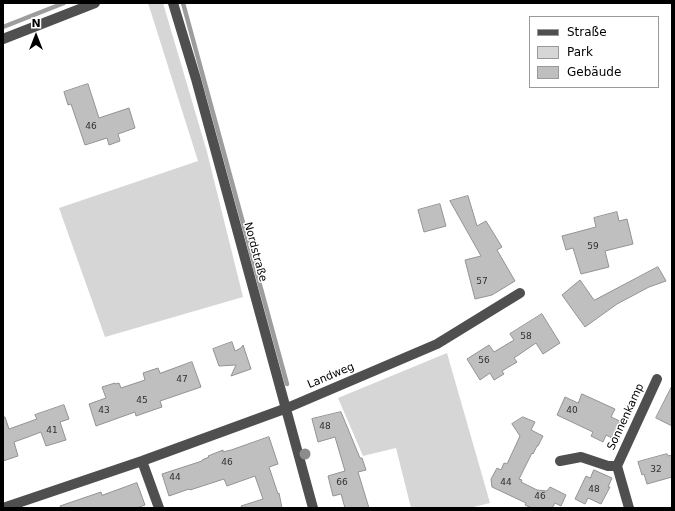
<!DOCTYPE html>
<meta charset="utf-8">
<style>
body{margin:0}
#map{position:relative;width:675px;height:511px;overflow:hidden;background:#fff;font-family:"DejaVu Sans",sans-serif}
canvas{display:block}
.frame{position:absolute;inset:0;border:4px solid #000;pointer-events:none}
.legend{position:absolute;left:529px;top:16px;width:130px;height:72px;box-sizing:border-box;background:#fff;border:1px solid #999;margin:0;padding:5px 7px;list-style:none;font-size:12px;color:#000}
.legend li{display:flex;align-items:center;gap:8px;height:20px}
.legend b{width:20px;border:1px solid #999}
.north{position:absolute;left:16px;top:16px;width:40px;height:40px;-webkit-text-stroke:3px #fff;paint-order:stroke;rotate:0deg;font-size:11px;font-weight:700;line-height:16px;text-align:center;color:#000}
.north::after{content:'';display:block;margin:auto;width:14px;height:18px;background:#000;clip-path:polygon(50% 0,100% 100%,50% 72%,0 100%)}
</style>
<div id="map">
<canvas width="675" height="511"></canvas>
<div class="frame"></div>
<ul class="legend">
<li><b style="height:5px;background:#4f4f4f"></b>Straße</li>
<li><b style="height:11px;background:#d6d6d6"></b>Park</li>
<li><b style="height:11px;background:#bfbfbf"></b>Gebäude</li>
</ul>
<div class="north">N</div>
</div>
<script>
const ctx = document.querySelector('canvas').getContext('2d');
ctx.lineJoin = 'round';
function fill(path, color) { ctx.fillStyle = color; ctx.fill(path, 'evenodd'); }
function strokePath(path, color, width, dash) { ctx.strokeStyle = color; ctx.lineWidth = width; ctx.lineCap = dash ? 'butt' : 'round'; ctx.setLineDash(dash || []); ctx.stroke(path); }
function drawText(font, color, halo, rows, align = 'center') {
  ctx.font = font + ' "DejaVu Sans",sans-serif'; ctx.lineWidth = 3; ctx.setLineDash([]); ctx.textBaseline = 'middle'; ctx.strokeStyle = halo; ctx.fillStyle = color; for (const [text, x, y, turn = 0] of rows) {
    ctx.save(); ctx.translate(x, y); ctx.rotate((+turn || 0) * Math.PI / 180); ctx.textAlign = isNaN(turn) ? turn : align; if (halo) ctx.strokeText(text, 0, 0); ctx.fillText(text, 0, 0); ctx.restore();
  }
}
fill(new Path2D(`
 M148,3H163L207,152L243,297L105,337L59,208L198,161Z
 M447,353L490,503L469,508H411L396,448L363,456L338,398Z`), '#d6d6d6');
strokePath(new Path2D(`
 M183,3L287,384
 M3,27L64,3`), '#9d9d9d', 4.5);
const building = new Path2D(`
 M88,84L99,118L129,108L135,128L118,134L120,141L109,145L107,138L85,145L71,104L68,105L64,92Z
 M468,196L477,226L486,221L502,247L497,250L515,281L492,295L475,299L465,260L481,256L450,201Z
 M440,204L446,226L424,232L418,210Z
 M617,212L619,221L627,219L633,244L605,251L609,267L581,274L573,248L566,250L562,236L596,227L594,218Z
 M658,267L666,281L649,287L617,304L585,327L562,295L580,280L594,300Z
 M542,314L560,343L543,354L536,343L514,358L517,362L502,371L504,374L494,380L490,373L480,380L467,359L489,345L494,352L514,340L510,334Z
 M232,342L235,351L241,348L243,345L251,369L231,376L236,365L219,366L213,349Z
 M192,362L201,387L160,401L162,407L136,416L135,412L96,426L89,404L106,398L102,387L115,383V384L119,383L121,388L145,380L143,373L158,368L160,373Z
 M672,386V426L656,418Z
 M582,394L615,409L611,417L622,422L614,439L606,435L603,442L591,436L593,432L557,415L565,397L578,403Z
 M64,405L69,419L60,422L66,440L46,446L41,432L28,437L14,442L18,456L3,461V417H5L9,429L37,419L35,415Z
 M341,412L360,458H362L366,470L358,472L369,508H345L341,494L333,496L328,476L345,471L335,437L318,442L312,419Z
 M523,417L535,422L531,430L543,436L538,446H537L533,454L532,453L519,479L522,480L521,482L537,490L547,491L550,487L566,495L561,506L555,503L552,508H532L525,505L526,503L492,487L491,479L497,468L501,470L504,463L507,464L520,436L512,424Z
 M269,437L278,464L269,467L278,494L279,493L282,508H242L241,506L263,499L255,476L227,486L224,479L190,490L189,489L169,496L162,474L202,461V460L209,457L208,456L223,450V452L231,450Z
 M667,454L668,456L672,455V477L647,484L644,474L642,475L638,462Z
 M594,470L612,478L608,487H610L601,504L588,498L585,504L575,499L586,476L590,478Z
 M137,483L145,505L137,508H61L60,506L101,492L102,495Z`);
fill(building, '#bfbfbf');
strokePath(building, '#939393', 1);
strokePath(new Path2D(`
 M173,3L196,79L313,508
 M3,39L95,3
 M142,461L159,508
 M560,461L581,457L608,466H617L629,508
 M617,466L657,379
 M3,508L142,461L287,408L437,344L520,293`), '#4f4f4f', 10);
ctx.fillStyle = '#8c8c8c';
for (const [x, y] of [
 [305,454]
]) { ctx.beginPath(); ctx.arc(x, y, 5.5, 0, 2 * Math.PI); ctx.fill(); }
drawText('9px', '#303030', null, [
 ["46",91,127],
 ["59",593,247],
 ["57",482,282],
 ["58",526,337],
 ["56",484,361],
 ["47",182,380],
 ["45",142,401],
 ["43",104,411],
 ["40",572,411],
 ["48",325,427],
 ["41",52,431],
 ["46",227,463],
 ["32",656,470],
 ["44",175,478],
 ["66",342,483],
 ["44",506,483],
 ["48",594,490],
 ["46",540,497]
]);
drawText('11px', '#000', '#fff', [
 ["Nordstraße",255,252,75],
 ["Landweg",331,376,-23],
 ["Sonnenkamp",626,417,-65]
]);
</script>
